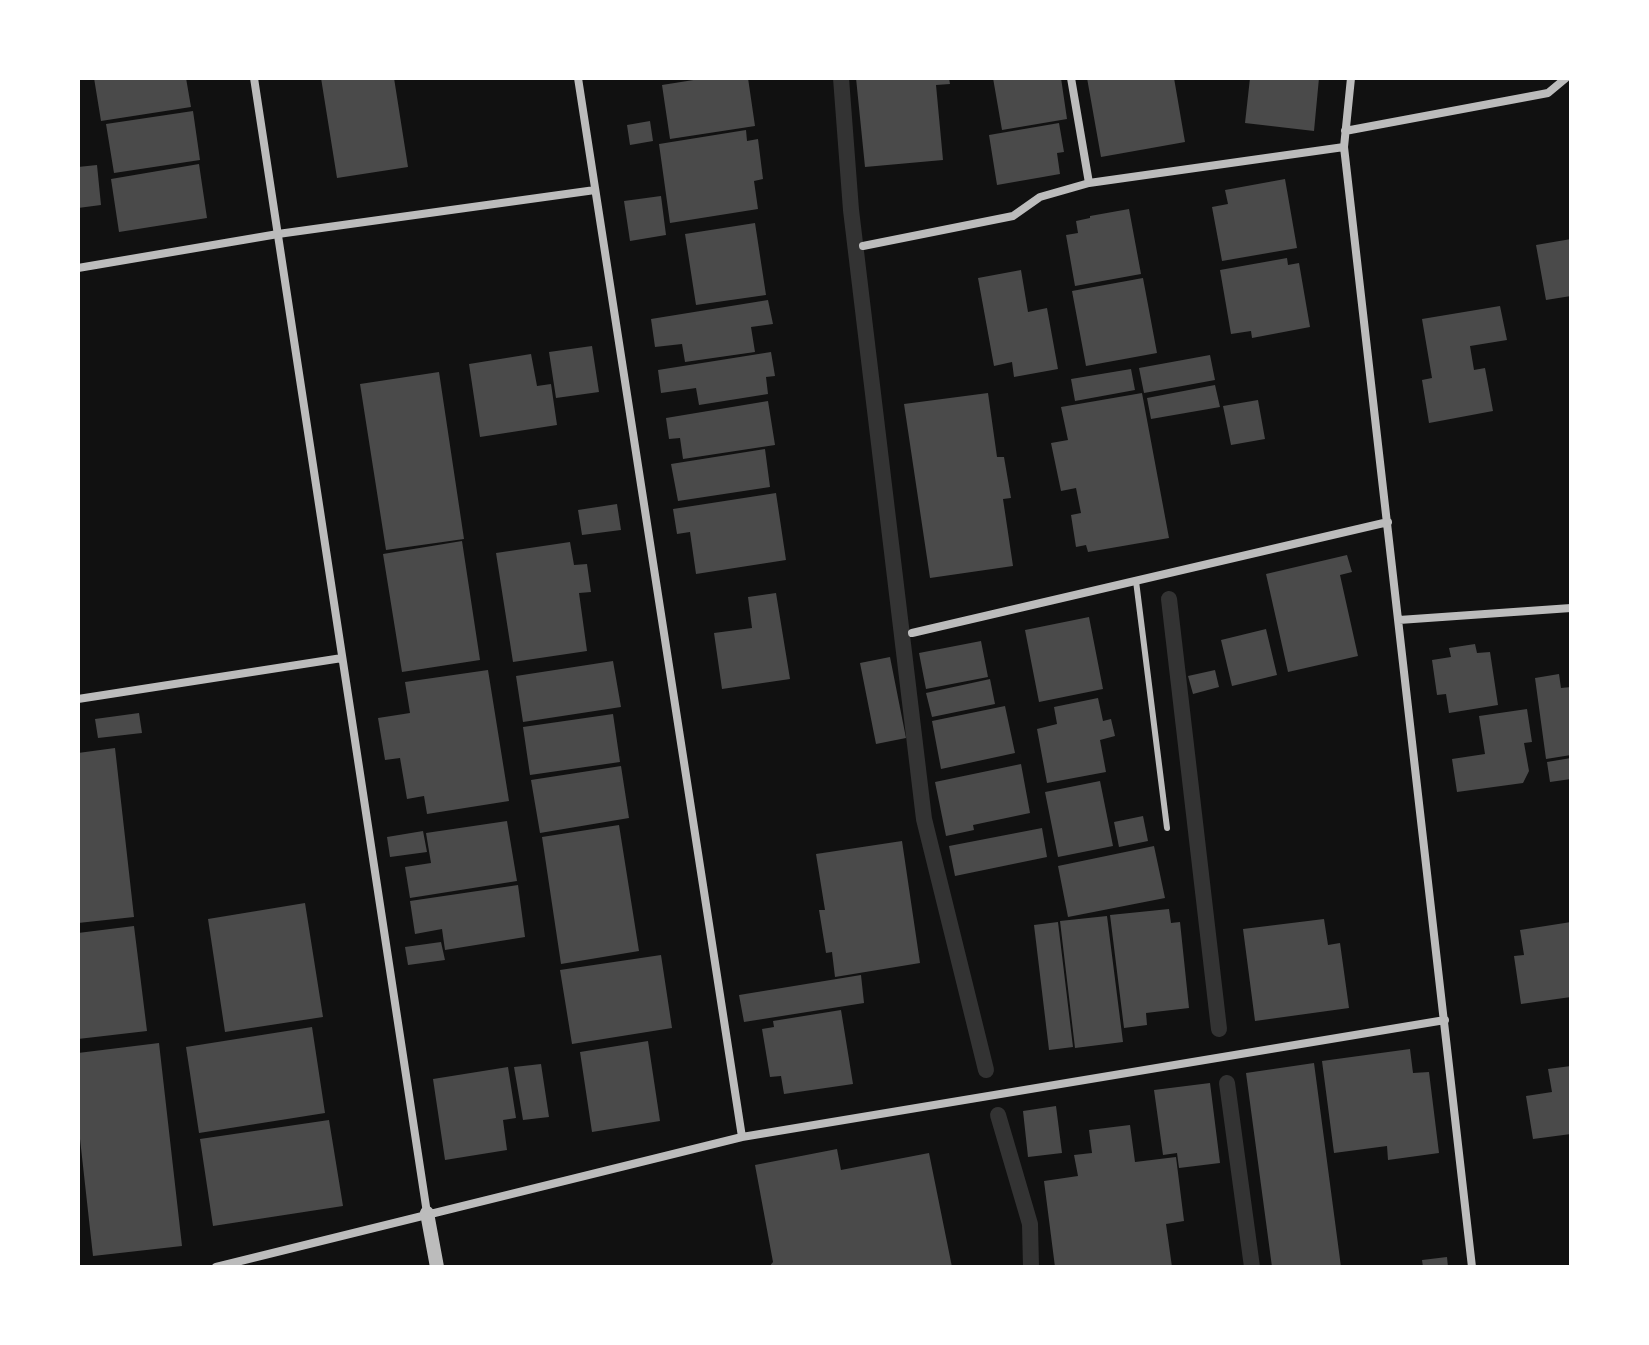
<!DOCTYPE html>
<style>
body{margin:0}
#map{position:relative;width:1649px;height:1345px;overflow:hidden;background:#111;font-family:"Crimson Pro",serif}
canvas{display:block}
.frame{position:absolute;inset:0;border:80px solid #fff;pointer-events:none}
</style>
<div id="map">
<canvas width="1649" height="1345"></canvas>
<div class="frame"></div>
</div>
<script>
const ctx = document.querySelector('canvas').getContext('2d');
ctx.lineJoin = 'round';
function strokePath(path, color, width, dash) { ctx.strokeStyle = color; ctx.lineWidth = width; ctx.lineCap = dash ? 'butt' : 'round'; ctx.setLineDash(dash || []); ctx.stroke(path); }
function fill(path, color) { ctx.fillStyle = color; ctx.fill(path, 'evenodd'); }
strokePath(new Path2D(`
 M841,78L851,210L924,819L986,1070
 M1169,599L1219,1029
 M1227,1083L1252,1267
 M998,1115L1030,1224L1031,1267`), '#333', 16);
fill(new Path2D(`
 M94,78H186L191,107L101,121Z
 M321,78H394L408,167L337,178Z
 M706,78H748L755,126L670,139L662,85Z
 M856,78H949L950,84L936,85L943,160L865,167Z
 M993,78H1061L1067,119L1002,130Z
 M1087,78H1174L1185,142L1101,157Z
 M1250,78H1319L1314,131L1245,123Z
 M193,111L200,160L114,173L106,124Z
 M650,121L653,141L630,145L627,125Z
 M1059,123L1064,152L1057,153L1060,174L997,185L989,135Z
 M746,130L747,141L758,139L763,179L754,181L758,209L670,223L659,144Z
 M199,164L207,218L119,232L111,179Z
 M97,165L101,205L78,208V167Z
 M1285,179L1297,248L1222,261L1212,207L1228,204L1225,190Z
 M661,196L666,235L630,241L624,201Z
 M1129,209L1141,274L1075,286L1066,235L1078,233L1076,221L1090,218V216Z
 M755,223L766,295L696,305L685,234Z
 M1571,239V296L1546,300L1536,245Z
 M1287,258L1288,265L1299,263L1310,327L1252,338L1251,331L1231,334L1220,270Z
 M1021,270L1028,312L1047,308L1058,369L1014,377L1012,362L994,366L978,278Z
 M1143,278L1157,353L1086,366L1072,291Z
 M768,300L773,324L751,327L755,352L685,362L682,344L655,347L651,319Z
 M1500,306L1507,340L1470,346L1474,370L1485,368L1493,411L1429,423L1422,380L1432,378L1422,319Z
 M592,346L599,392L556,398L549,352Z
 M771,352L775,376L766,377L768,394L699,405L696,388L661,393L658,370Z
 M531,354L537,386L551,384L557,425L480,437L469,364Z
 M1210,355L1215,380L1144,393L1139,368Z
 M1131,369L1135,390L1075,401L1071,379Z
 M439,372L464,539L386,550L360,384Z
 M1215,385L1220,407L1151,419L1147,398Z
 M988,393L997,457H1004L1011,498L1003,499L1013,566L930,578L904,404Z
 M1142,393L1169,538L1088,552L1086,545L1076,547L1071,515L1081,513L1076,488L1061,491L1051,443L1068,440L1061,407Z
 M1258,400L1265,439L1231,445L1223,406Z
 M768,401L775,445L683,459L680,438L669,439L666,418Z
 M765,449L770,487L678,501L671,464Z
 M776,493L786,560L696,574L690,532L677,534L673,509Z
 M617,504L621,530L582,535L578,510Z
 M462,541L480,660L402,672L383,554Z
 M570,542L574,565L587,564L591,592L579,593L587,651L513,662L496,553Z
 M1347,555L1352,572L1340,575L1358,656L1288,672L1266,574Z
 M776,593L790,679L722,689L714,633L752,628L748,597Z
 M1089,617L1103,689L1039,702L1025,630Z
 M1266,629L1277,675L1232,686L1221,640Z
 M981,641L988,677L926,689L919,653Z
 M1475,644L1477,653L1490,652L1498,705L1449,713L1446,694L1437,695L1432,660L1451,657L1449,648Z
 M890,657L906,738L876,744L860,663Z
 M613,661L621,707L523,722L516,676Z
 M488,670L509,801L427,814L424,796L407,799L400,758L385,760L378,718L410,713L405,682Z
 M1215,670L1219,687L1193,694L1188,676Z
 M1559,674L1561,688L1571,687V755L1546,759L1535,678Z
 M990,679L995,704L932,717L926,693Z
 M1098,698L1103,721L1111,719L1115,736L1100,740L1106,772L1047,783L1037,729L1057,724L1054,707Z
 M1005,706L1015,753L941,769L932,721Z
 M1527,709L1532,742L1524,743L1529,771L1523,783L1457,792L1452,759L1485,754L1479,716Z
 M139,713L142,733L98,738L95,719Z
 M613,714L620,762L530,775L523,727Z
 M115,748L134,917L78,923V753Z
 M1571,758V779L1550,782L1547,762Z
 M1021,764L1030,813L973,825L974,830L946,836L935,782Z
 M621,766L629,818L540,833L531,780Z
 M1100,781L1113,846L1058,857L1045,792Z
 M1143,816L1148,841L1119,847L1114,822Z
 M507,821L517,881L410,898L405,867L431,863L426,833Z
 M619,825L639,951L561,964L542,837Z
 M1042,828L1047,857L955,876L949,846Z
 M423,831L427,852L390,857L387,837Z
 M902,841L920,963L835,977L832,952L826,953L819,910H825L816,854Z
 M1154,846L1165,898L1068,917L1058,866Z
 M518,885L525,937L445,950L442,929L415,934L410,901Z
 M305,903L323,1017L225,1032L208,919Z
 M1169,909L1171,923L1180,922L1189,1008L1146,1013L1147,1025L1124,1028L1110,915Z
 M1107,916L1123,1042L1075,1048L1060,921Z
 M1324,919L1328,945L1340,943L1349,1008L1255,1021L1243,929Z
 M1058,922L1073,1047L1049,1050L1034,925Z
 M1571,922V997L1521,1004L1514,956L1524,955L1520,930Z
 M134,926L147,1031L78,1039V933Z
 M441,942L445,960L408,965L405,947Z
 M661,955L672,1028L572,1044L560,970Z
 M861,975L864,1003L744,1022L739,995Z
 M841,1010L853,1084L784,1094L781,1076L770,1077L762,1029L774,1027L773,1021Z
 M312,1027L325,1113L199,1133L186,1047Z
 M648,1041L660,1121L592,1132L580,1052Z
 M159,1043L182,1246L93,1256L78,1121V1053Z
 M1410,1049L1413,1073L1429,1072L1439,1153L1388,1160L1387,1146L1334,1153L1322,1061Z
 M1314,1063L1341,1267H1272L1246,1073Z
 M541,1064L549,1117L523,1120L514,1067Z
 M1571,1066V1134L1533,1139L1526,1096L1552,1092L1548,1069Z
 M508,1067L516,1118L503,1120L507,1150L445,1160L433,1079Z
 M1210,1083L1220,1163L1179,1168L1177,1153L1163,1155L1154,1090Z
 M1056,1106L1062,1153L1028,1157L1023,1111Z
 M329,1120L343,1206L213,1226L200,1139Z
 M1130,1125L1135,1162L1176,1157L1184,1221L1166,1224L1172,1267H1055L1044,1181L1078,1176L1074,1155L1092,1153L1089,1130Z
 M837,1149L841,1170L929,1153L952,1267H769L773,1262L755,1165Z
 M1447,1257L1448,1267H1423L1422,1260Z`), '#4a4a4a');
strokePath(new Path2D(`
 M1136,581L1167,828`), '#bcbcbc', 6);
strokePath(new Path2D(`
 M254,78L427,1213
 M578,78L742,1137
 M1071,78L1089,183
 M1351,78L1344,147L1472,1267
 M1345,131L1548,93L1566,78
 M863,246L1013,216L1040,197L1089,183L1344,147
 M78,268L278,234L595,190
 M1399,620L1571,608
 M912,633L1388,522
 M78,699L342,658
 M216,1267L742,1137L1445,1020`), '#bcbcbc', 8);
strokePath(new Path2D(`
 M427,1213L437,1267`), '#bcbcbc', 14);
</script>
